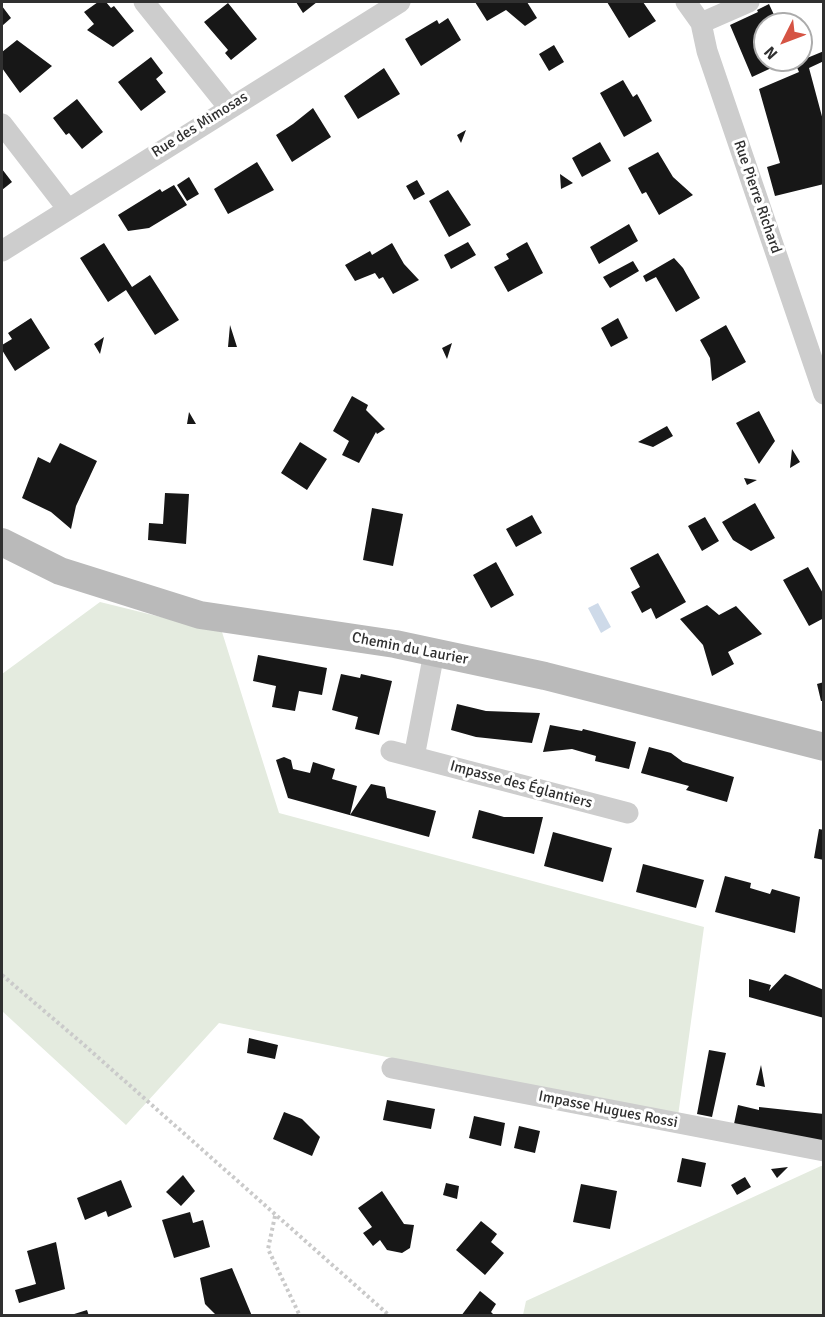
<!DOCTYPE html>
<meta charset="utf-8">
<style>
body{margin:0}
#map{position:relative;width:825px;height:1317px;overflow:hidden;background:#fff;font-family:Signika,sans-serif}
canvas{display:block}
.frame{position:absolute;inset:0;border:3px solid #303030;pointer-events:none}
.north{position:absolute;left:753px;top:12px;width:60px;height:60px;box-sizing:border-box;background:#fff;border:2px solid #acacac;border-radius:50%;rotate:228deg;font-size:16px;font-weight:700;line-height:24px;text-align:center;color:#303030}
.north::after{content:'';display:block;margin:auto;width:21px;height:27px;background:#d55444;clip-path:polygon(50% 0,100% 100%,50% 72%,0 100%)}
</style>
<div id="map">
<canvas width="825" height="1317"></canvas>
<div class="frame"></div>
<div class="north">N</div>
</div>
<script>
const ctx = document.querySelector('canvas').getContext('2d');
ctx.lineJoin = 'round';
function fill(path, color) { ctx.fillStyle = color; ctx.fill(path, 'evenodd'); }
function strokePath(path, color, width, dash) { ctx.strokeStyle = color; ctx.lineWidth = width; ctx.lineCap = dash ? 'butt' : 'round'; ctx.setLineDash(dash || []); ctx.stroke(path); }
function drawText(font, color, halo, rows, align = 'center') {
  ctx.font = font + ' Signika,sans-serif'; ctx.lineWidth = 6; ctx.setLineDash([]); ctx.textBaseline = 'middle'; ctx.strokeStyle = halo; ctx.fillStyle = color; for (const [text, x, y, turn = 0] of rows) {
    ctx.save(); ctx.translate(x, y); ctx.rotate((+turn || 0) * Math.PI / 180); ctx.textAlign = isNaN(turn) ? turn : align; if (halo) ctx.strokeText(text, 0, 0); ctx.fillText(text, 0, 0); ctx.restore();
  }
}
fill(new Path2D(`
 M100,602L222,632L279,813L704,927L678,1116L219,1023L126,1125L2,1011V674Z
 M821,1166H824L823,1315H523L526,1301Z`), '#e4ebdf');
fill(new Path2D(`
 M598,603L611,627L601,633L588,608Z`), '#cedae9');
fill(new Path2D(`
 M98,2H106L111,8L114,6L134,31L113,47L87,30L94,24L84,12Z
 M296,2H317L303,13Z
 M475,2H527L537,18L525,26L506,10L487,21Z
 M607,2H643L656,21L629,38Z
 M228,3L257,39L231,60L225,53L228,50L204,22Z
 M769,4L775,17L762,23L765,29V60H778L780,64L752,77L730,25L758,12L757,10Z
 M2,6L11,18L2,26Z
 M448,18L461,40L421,66L405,39L437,20L439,24Z
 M17,40L52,66L20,93L2,68V52Z
 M554,45L564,62L549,71L539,54Z
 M824,51V61L809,68L824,124V184L775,196L767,167L780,163L759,89L799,72L795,63Z
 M151,57L163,73L156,79L166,92L141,111L118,82Z
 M384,68L400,94L358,119L344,96Z
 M623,80L633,97L637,94L652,121L624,137L600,93Z
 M77,99L103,132L82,149L69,133L66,135L53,118Z
 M313,108L331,137L292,162L276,135L293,124Z
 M466,130L461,143L457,135Z
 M600,142L611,161L582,177L572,158Z
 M658,152L673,177L693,195L659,215L646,192L642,194L628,168Z
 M257,162L274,190L228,214L214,189Z
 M2,169L12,182L2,190Z
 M560,174L573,183L561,189Z
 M189,177L199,194L187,201L177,185Z
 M417,180L425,194L414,200L406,186Z
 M174,185L187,205L149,228L128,231L118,215L160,189L162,192Z
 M448,190L471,225L449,237L429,201Z
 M629,224L638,241L599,264L590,247Z
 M468,242L476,255L451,269L444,255Z
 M527,242L543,273L508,292L494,267L509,259L506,254Z
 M104,243L132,287L150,275L179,320L155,335L126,290L108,302L80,258Z
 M392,243L404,264L419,280L393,294L383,277L379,279L375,273L355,281L345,265L370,251L372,255Z
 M674,258L683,268L700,298L676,312L656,277L646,282L643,276Z
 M633,261L639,271L610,288L603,277Z
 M31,318L50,348L15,371L2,350V345L12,339L8,333Z
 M618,318L628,338L611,347L601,328Z
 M230,325L237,347H228Z
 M726,325L746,362L712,381L710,358L700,340Z
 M104,337L100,354L94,344Z
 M452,343L447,359L442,348Z
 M352,396L368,405L366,410L385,429L377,434L376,432L359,463L342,455L349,441L333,431Z
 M759,411L775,441L759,464L736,423Z
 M189,412L196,424H187Z
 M667,426L673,436L653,447L638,442Z
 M300,442L327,459L307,490L281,473Z
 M60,443L97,461L76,506L71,529L51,512L22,498L38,457L50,463Z
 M792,449L800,462L790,468Z
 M744,478L757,480L747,485Z
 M165,493L189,494L186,544L148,540L149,523L163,524Z
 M755,503L775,538L751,551L733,540L722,522Z
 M372,508L403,514L393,566L363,560Z
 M532,515L542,533L516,547L506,529Z
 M705,517L719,541L702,551L688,526Z
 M658,553L686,602L656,619L651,608L642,613L631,592L640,587L630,568Z
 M496,562L514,595L491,608L473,575Z
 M808,567L824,595V618L809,626L783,580Z
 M707,605L719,615L736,606L762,634L728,652L734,664L712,676L703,645L680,619Z
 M258,655L327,668L322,695L299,691L295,711L272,707L276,686L253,681Z
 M341,674L360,678L361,674L392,681L379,735L355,729L358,717L332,710Z
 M824,682V701H821L817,684Z
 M457,704L486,711L540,713L532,743L476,737L451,730Z
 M550,725L582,731L583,729L636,742L629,769L595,761L596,756L572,749L543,752Z
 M649,747L671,753L683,762L734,777L727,802L686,790L689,786L641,773Z
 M284,757L291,760L293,769L310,773L313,762L335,769L332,779L357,786L350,815L371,784L385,787L387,798L436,811L429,837L288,798L276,760Z
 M479,810L504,817H543L534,854L472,838Z
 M819,829L824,830V860L814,858Z
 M553,832L612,848L603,882L544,866Z
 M643,864L704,880L696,908L636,892Z
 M725,876L751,883L750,888L770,894L772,889L800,897L795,933L715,912Z
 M785,974L824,990V1018L749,997V979L771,985L769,991Z
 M249,1038L278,1045L275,1059L247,1053Z
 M709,1050L726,1053L712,1117L697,1114Z
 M761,1065L765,1087L756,1085Z
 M387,1100L435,1109L431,1129L383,1120Z
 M738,1105L759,1110V1107L824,1114V1142L734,1124Z
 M284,1112L302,1119L320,1137L312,1156L273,1139Z
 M474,1116L505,1123L501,1146L469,1138Z
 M519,1126L540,1131L535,1153L514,1148Z
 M682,1158L706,1163L701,1187L677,1182Z
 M788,1167L777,1178L771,1169Z
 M183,1175L195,1191L181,1206L166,1192Z
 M745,1177L751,1187L737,1195L731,1185Z
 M121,1180L132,1207L108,1217L106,1211L85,1220L77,1198Z
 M446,1183L459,1186L457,1199L443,1195Z
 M581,1184L617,1191L610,1229L573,1222Z
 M382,1191L404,1224L414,1225L410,1248L402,1253L387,1250L380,1240L373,1246L363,1233L372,1227L358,1208Z
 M190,1212L193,1223L203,1220L210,1247L174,1258L162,1220Z
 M481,1221L497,1234L491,1242L504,1253L485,1275L456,1250Z
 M56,1242L65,1289L19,1303L15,1290L36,1284L27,1251Z
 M232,1268L252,1316H217L205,1304L200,1278Z
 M480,1291L496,1304L491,1312L495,1316H461Z
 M87,1310L89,1316H71V1315Z`), '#171717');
strokePath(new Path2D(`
 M2,975L83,1044L390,1316
 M275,1216L268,1249L300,1316`), '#cacaca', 4, [3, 3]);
strokePath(new Path2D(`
 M144,2L229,108
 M686,2L701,23L707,51L824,394
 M701,23L749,2
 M2,124L67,208
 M2,251L400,2
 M434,653L414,757L628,813
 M391,751L414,757
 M392,1068L824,1151`), '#cdcdcd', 21);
strokePath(new Path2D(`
 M2,542L60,571L200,615L395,644L545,676L824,747`), '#bababa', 28);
drawText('15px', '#303030', '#fff', [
 ["Rue des Mimosas",200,125,-32],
 ["Rue Pierre Richard",757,197,71],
 ["Chemin du Laurier",410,649,11],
 ["Impasse des Églantiers",521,785,15],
 ["Impasse Hugues Rossi",608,1110,11]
]);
</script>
